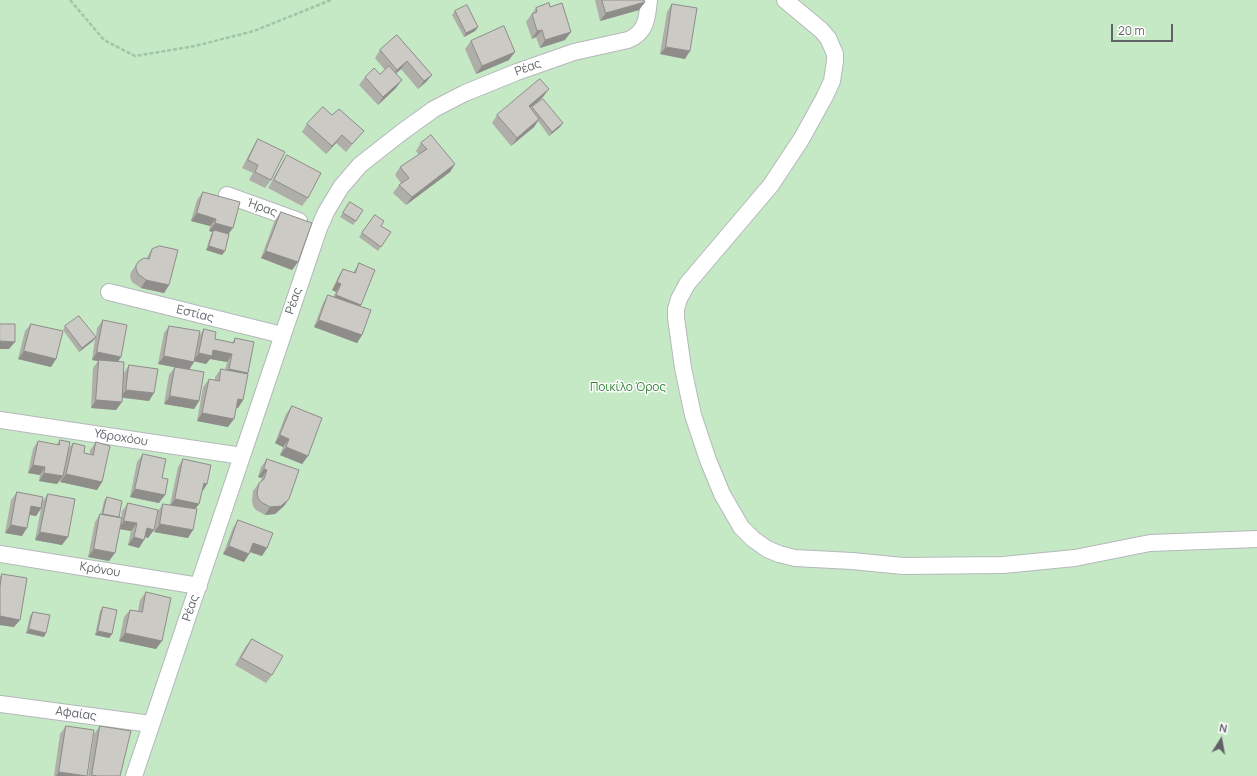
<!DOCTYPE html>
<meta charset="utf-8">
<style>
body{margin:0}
#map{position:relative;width:1257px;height:776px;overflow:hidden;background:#f1efe8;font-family:Manrope,sans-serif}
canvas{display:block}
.north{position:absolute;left:1201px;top:720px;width:40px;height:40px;-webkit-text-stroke:3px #fff;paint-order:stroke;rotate:11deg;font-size:11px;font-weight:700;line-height:16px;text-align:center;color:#5f6368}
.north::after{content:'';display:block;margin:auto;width:14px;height:18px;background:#5f6368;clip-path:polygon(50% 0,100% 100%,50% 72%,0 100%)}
.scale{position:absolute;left:1111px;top:24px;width:62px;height:18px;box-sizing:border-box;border:2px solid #5f6368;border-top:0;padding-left:5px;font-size:12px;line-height:14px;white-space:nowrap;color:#5f6368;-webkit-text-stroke:3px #fff;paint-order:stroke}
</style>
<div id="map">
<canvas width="1257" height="776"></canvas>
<div class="north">N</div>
<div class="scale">20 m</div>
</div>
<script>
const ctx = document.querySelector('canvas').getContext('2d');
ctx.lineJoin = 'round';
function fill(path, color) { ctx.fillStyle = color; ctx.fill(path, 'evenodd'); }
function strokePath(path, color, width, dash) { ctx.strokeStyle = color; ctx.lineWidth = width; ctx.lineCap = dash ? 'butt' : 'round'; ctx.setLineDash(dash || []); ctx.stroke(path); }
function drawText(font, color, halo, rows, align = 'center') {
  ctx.font = font + ' Manrope,sans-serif'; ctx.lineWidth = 3; ctx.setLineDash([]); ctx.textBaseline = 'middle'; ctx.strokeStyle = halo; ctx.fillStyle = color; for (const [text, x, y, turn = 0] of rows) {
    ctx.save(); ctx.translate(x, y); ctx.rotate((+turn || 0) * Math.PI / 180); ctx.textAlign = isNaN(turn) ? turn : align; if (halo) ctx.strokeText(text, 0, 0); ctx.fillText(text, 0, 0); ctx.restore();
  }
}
fill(new Path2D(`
 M0,0H1257V776H0Z`), '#c5e8c5');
const street = new Path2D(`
 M785,0L821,30L828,38L835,54V61L832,81L824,98L802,138L771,185L687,284L679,299L676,309V318L683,368L693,415L708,460L722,494L741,527L753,539L767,549L779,554L795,558L852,561L903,566L1003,565L1075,558L1150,543L1257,539
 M227,195L299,221
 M109,292L282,335
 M0,420L242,456
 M0,554L199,586
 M0,704L151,724
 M134,776L319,228L326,212L341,187L360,165L402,132L434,109L465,93L517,72L574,52L628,40C647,32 647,18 649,0`);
strokePath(street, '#b5b8bc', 18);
strokePath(new Path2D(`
 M70,0L104,40L135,56L195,46L254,31L331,0`), '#9cc7a9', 2.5, [4, 2]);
strokePath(street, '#fff', 16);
fill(new Path2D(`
 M595,0H644L645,2L639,10L600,21Z
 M672,4L685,59L660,54L667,12Z
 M550,7L565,40L540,48L536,37L532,39L526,22L536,8Z
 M455,11L478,27L475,31L464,37L452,15Z
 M397,35L432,75L426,82L418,89L401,69L396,74V88L378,105L359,85L365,77L380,74L385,70L375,58L380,50Z
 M471,41L509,60L476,74L465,49Z
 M543,97L530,108L531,109L532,107L560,127L549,136L538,121L534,127L511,146L492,123L497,115Z
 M332,115L358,138L346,152L336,143L326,154L302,132L307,124Z
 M258,139L271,180L265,188L249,180L253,173L242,168L253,147Z
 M421,143L455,164L450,172L406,205L393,193L399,185L401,183L395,175L400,167L419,155L416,151Z
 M287,155L308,198L302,206L268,188L282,163Z
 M203,192L229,234L222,255L206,250L211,234L213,232L209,231L210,226L191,221L197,200Z
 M350,202L356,221L353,225L340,217Z
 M281,212L292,270L261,258L275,220Z
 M375,215L381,226L391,232L378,251L359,237Z
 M152,249L169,285L164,293L141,288L132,282L130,277L131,272L139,261L146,259Z
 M359,263L361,305L360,306L362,335L357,343L314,327L323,303L328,295L333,297L336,292L332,290L338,277L343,269L353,273Z
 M103,320L118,362L124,373L129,365L149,401L122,398L116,410L91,408L93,368L98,361L92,360L95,338L93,341L79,352L63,330L65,326L96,337L97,328Z
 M31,324L56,359L51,367L18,359L25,331Z
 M169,326L199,336L204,329L215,339L232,343L235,338L248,373L243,400L238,408L236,407L228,427L197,421L203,387L209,379L215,380V377L221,369L225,370L227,362L210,359L206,364L194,361L189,369L199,401L194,409L164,404L169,375L175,367L158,364L164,333Z
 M292,406L308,456L302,464L280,455L283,447L275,443L286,414Z
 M60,440L68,449L73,443L84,453L90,454V450L96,442L102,482L97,490L60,482L61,479L57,484L39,481L40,475L28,473L33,449L38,441L56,445Z
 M143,454L162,478L159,503L130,497L137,462Z
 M183,459L207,484L202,492L199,504L195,509L188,538L154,532L158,513L148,538L145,537L139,548L128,545L131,531L120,529L109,561L88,557L95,522L100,514H101L104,501L107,497L119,517H118L121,518L122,511L128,503L158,511L163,504L170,505L178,467Z
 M267,459L284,506L275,514L265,515L256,510L253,506L252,501L253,491L259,483L260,482L262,478L258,477L261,467Z
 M17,492L42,502L48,494L62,545L35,540L41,509L36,516L30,515L22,536L5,533L11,500Z
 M238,520L267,548L262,556L250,552L244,562L223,554L233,528Z
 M2,574L14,627L0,625V577Z
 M146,592L156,649L119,641L124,617L130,610L138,611L140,600Z
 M103,607L112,634L109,638L95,635L100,611Z
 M33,612L44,637L26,633L30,616Z
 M252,639L272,675L266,683L235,665L246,646Z
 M66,726L87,776H54L60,734Z
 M100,726L120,776H88L94,734Z`), '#afaea9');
fill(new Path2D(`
 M645,2L639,10L600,21L606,13Z
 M478,27L475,31L464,37L466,33Z
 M542,30L536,37L532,39L537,31Z
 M571,32L565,40L540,48L545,40Z
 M666,47L690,51L685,59L660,54Z
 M515,52L509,60L476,74L482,66Z
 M407,61L401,69L391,77L397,70Z
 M432,75L426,82L418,89L424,81Z
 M402,80L396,88L378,105L383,97Z
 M549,89L543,97L523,114L529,106Z
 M539,119L534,127L511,146L517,138Z
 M563,123L560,127L549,136L552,132Z
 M342,135L336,143L326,154L332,146Z
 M455,164L450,172L406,205L412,197Z
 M197,213L216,219L210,226L191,221Z
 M215,223L233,228L227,236L214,230L213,232L209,231Z
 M209,246L225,251L222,255L206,250Z
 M266,251L298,262L292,270L261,258Z
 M146,280L169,285L164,293L141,288Z
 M337,282L341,284L336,292L332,290Z
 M336,295L361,305L355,313L331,303Z
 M319,320L362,335L357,343L314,327Z
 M96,337L93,341L79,352L82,348Z
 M0,341L15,342L9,349H0Z
 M213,350L232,354L227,362L210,359L206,364L193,361L199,353Z
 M24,351L56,359L51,367L18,359Z
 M97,352L121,357L116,365L99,360L98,361L92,360Z
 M164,356L194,362L189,370L158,364Z
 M229,369L248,373L242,381L224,377Z
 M126,390L154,393L149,401L120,397Z
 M170,396L199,401L194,409L164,404Z
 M238,399L243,400L238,408L232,406Z
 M96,400L122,402L116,410L91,408Z
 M202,413L234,419L228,427L197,421Z
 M280,435L289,439L283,447L275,443Z
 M286,447L308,456L302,464L280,455Z
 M33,465L45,467L40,475L28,473Z
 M264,469L267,470L262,478L258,477Z
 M44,473L63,476L57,484L39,481Z
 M66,474L102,482L97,490L60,482Z
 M204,483L207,484L202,492Z
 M135,489L165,495L159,503L130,497Z
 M175,499L199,504L193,512L169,507Z
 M289,499L284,506L275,514L265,515L270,507Z
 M31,506L41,508L36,516L26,514Z
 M124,521L137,523L131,531L119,529Z
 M160,524L193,530L188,538L154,532Z
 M11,525L27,528L22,536L5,533Z
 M147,528L154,530L148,538L141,536Z
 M40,532L68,537L62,545L35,540Z
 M134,537L144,540L139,548L128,545Z
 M253,543L267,548L262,556L247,551Z
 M229,546L249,554L244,562L223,554Z
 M94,549L115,553L109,561L88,557Z
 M0,616L20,620L14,627L0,625Z
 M29,629L46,633L44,637L26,633Z
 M98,631L112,634L109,638L95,635Z
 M125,633L162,641L156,649L119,641Z
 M59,772L85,776H56Z`), '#8f8d8a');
const building = new Path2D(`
 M602,0H644L645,2L606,13Z
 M549,3L550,7L562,3L571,32L545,40L542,30L537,31L532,14L537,12L536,8Z
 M672,4L697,8L690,51L666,47Z
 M467,5L478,27L466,33L455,11Z
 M504,26L515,52L482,66L471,41Z
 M397,35L432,75L424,81L407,61L397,70L380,50Z
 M389,66L402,80L383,97L365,77L374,68L380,74Z
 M540,79L549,89L529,106L539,119L517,138L497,115Z
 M543,99L563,123L552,132L532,107Z
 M323,107L332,115L339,109L364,131L352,144L342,135L332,146L307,124Z
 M431,135L455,164L412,197L399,185L409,178L400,167L427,149L421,143Z
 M258,139L285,152L271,180L255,172L258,165L248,160Z
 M287,155L321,173L308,198L274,180Z
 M203,192L240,202L233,228L215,223L216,219L197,213Z
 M350,202L363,210L356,221L343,213Z
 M281,212L312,223L298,262L266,251Z
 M375,215L384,221L381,226L391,232L381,247L362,233Z
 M214,230L229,234L225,251L209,246Z
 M160,246L178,250L169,285L146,280L138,274L136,269V265L139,261L144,258L149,259L152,249Z
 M359,263L375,270L361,305L336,295L341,284L337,282L343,269L355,273Z
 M328,295L371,310L362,335L319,320Z
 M79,316L96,337L82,348L65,326Z
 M103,320L127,325L121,357L97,352Z
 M0,324H15V342L0,341Z
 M31,324L63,331L56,359L24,351Z
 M169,326L200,331L194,362L164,356Z
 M204,329L216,332L215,339L234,343L235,338L254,342L248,373L229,369L232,354L213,350L212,356L199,353Z
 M99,360L124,362L122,402L96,400Z
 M129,365L158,369L154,393L126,390Z
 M175,367L204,372L199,401L170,396Z
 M221,369L248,374L243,400L238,399L234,419L202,413L209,379L219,381Z
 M292,406L322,418L308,456L286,447L289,439L280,435Z
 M60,440L70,442L63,476L44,473L45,467L33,465L38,441L59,445Z
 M96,442L110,446L102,482L66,474L73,443L85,446L84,453L93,455Z
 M143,454L166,459L162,478L168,479L165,495L135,489Z
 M183,459L211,465L207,484L204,483L199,504L175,499Z
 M267,459L299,470L289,499L281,506L270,507L261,502L258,498L257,493L259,483L264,479L267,470L264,469Z
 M17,492L43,497L41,508L31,506L27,528L11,525Z
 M48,494L75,499L68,537L40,532Z
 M107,497L122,501L119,517L103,514Z
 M128,503L158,510L154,530L147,528L144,540L134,537L137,523L124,521Z
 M163,504L197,509L193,530L160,524Z
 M100,514L122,518L115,553L94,549Z
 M238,520L273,533L267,548L253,543L249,554L229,546Z
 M2,574L27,578L20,620L0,616V587Z
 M146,592L171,598L162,641L125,633L130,610L142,612Z
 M103,607L117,610L112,634L98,631Z
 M33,612L50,615L46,633L29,629Z
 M252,639L283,656L272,675L241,658Z
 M66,726L94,730L87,776L59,772Z
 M100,726L131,731L120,776H97L92,775Z`);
fill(building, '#cccac5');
strokePath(building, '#8f8d8a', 1);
drawText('12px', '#5f6368', '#fff', [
 ["Ρέας",528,68,-20],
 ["Ήρας",262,208,20],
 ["Ρέας",294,301,-71],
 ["Εστίας",195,314,14],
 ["Υδροχόου",121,438,9],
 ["Κρόνου",100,570,9],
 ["Ρέας",191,608,-71],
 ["Αφαίας",76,714,8]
]);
drawText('12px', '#348238', '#fff', [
 ["Ποικίλο Όρος",628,388]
]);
</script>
